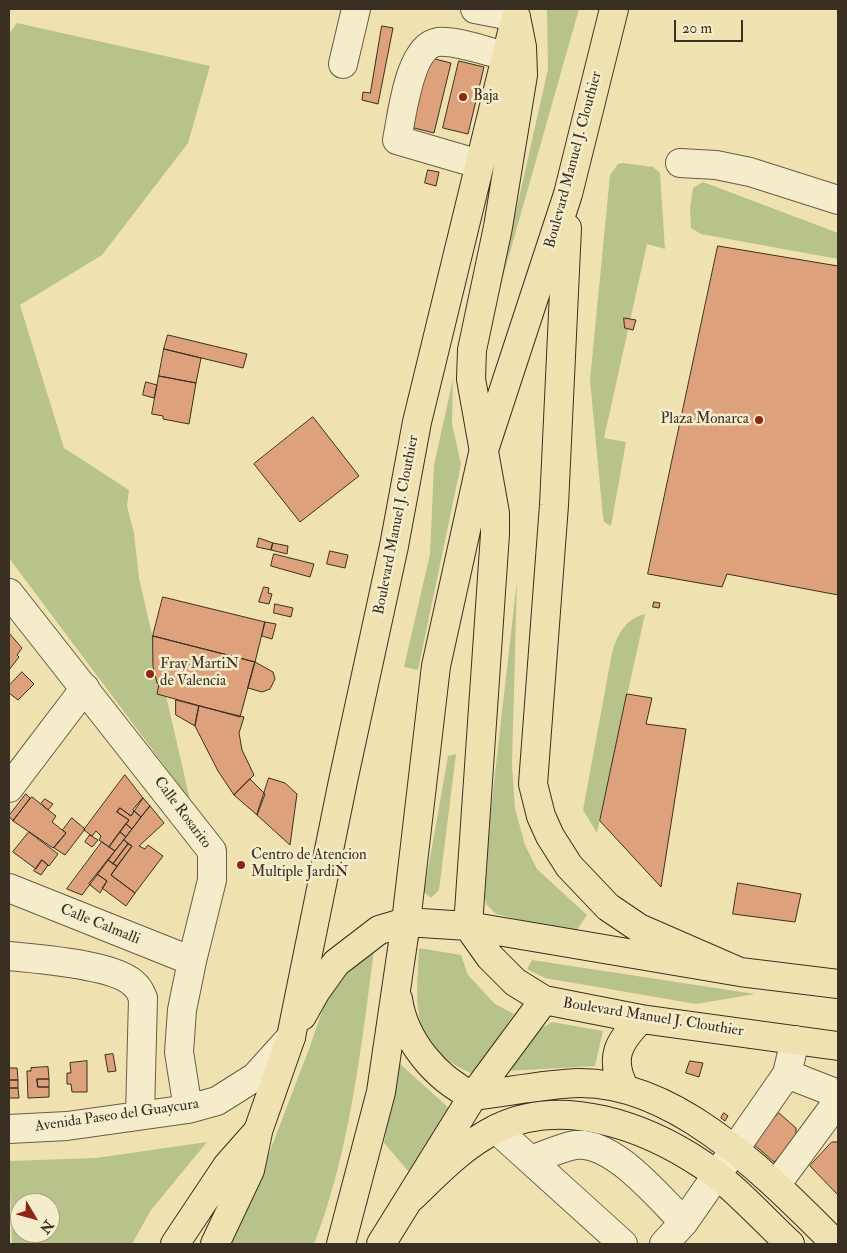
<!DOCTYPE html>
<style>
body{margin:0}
#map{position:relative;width:847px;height:1253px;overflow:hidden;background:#f0e2b0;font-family:"IM FELL Double Pica",serif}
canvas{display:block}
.frame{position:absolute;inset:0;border:10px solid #3a2f23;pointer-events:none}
.north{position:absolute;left:10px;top:1193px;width:50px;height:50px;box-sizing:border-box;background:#f5eccc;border:1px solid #aaa088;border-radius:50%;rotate:127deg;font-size:14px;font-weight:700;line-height:20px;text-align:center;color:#3a2f23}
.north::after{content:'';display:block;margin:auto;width:18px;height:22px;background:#8f2418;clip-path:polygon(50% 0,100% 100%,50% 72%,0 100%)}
.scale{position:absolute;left:674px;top:20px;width:69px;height:22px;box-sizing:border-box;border:2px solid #3a2f23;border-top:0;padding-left:6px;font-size:15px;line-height:18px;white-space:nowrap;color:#3a2f23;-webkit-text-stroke:4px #f5eccc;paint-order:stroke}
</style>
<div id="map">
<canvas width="847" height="1253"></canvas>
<div class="frame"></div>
<div class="north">N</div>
<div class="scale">20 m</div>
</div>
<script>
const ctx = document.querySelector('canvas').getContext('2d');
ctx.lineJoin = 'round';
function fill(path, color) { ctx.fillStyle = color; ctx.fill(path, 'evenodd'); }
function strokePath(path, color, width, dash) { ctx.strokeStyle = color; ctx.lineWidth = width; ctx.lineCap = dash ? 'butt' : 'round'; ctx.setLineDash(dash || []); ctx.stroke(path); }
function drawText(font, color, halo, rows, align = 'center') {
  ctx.font = font + ' "IM FELL Double Pica",serif'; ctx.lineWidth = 5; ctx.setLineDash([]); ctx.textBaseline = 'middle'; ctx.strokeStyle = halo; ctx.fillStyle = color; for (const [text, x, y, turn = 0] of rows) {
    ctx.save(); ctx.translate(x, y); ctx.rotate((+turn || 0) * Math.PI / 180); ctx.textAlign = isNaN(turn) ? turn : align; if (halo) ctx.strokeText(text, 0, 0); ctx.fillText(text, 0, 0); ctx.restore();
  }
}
fill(new Path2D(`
 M547,9H579L495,305L548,69Z
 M17,23L210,66L188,143L102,255L20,305L64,448L129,490L127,506L134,533L139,578L190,800L9,558V34Z
 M623,163L653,167L660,173L665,249L647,244L604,438L626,442L611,526L604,522L603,517L590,380L610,175L618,164Z
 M703,182L838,233V259L701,234L691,228L690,209L693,188Z
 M453,379L452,424L461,464L418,670L404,667L430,554L434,465Z
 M517,580L512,764L515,808L525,845L537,869L587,915L575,933L496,914L487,905L482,888Z
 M645,614L597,833L583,810L612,653C617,635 625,619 645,614Z
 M456,754L439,890L431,898L424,892L448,756Z
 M419,948L461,955L468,975L495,1004L514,1014L473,1074C409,1046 416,1009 419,948Z
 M374,950C361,1049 350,1151 314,1244H227C260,1185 281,1120 306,1057C316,1032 321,1005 337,983C347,970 361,960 374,950Z
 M532,960L755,994L696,1004L545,978L527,969Z
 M552,1022L603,1031L595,1066L507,1071L525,1038Z
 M398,1062L451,1110L409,1172L384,1143Z
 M207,1142L151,1210L132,1244H12L9,1161L96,1158ZM20,1203H50V1233H20Z`), '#b8c38c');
const building = new Path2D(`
 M382,26L393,28L378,104L362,100L363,92L370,93Z
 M427,57L451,63L434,133L410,127Z
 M459,61L484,67L468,134L443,128Z
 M428,170L439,172L436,186L425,183Z
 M718,246L838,266V595L727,574L722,587L648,574Z
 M624,318L636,320L633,330L625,328Z
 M168,335L247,354L243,368L164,349Z
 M164,349L201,358L196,383L159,376Z
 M159,376L196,383L189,424L163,419V416L152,414Z
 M146,382L157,385L154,398L143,395Z
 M313,417L359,476L300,522L254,464Z
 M259,538L273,543L271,550L257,547Z
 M273,543L288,546L287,554L271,550Z
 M330,551L348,555L345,568L327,564Z
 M274,554L314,564L310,577L271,566Z
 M264,587L269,588L268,593L272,594L269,604L259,602Z
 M163,597L265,622L255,662L153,636Z
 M654,602L660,603L659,608L653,607Z
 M275,604L293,608L291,617L274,613Z
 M265,622L276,624L272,639L262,636Z
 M9,633L22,648L17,655L19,657L9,670Z
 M153,636L255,662L240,717L157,694L159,684L157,683L153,666Z
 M255,662L273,672L275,679L270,689L262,692L248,688Z
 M22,672L34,684L18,700L9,693V686Z
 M627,694L652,698L646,724L686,729L661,887L600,821Z
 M176,700L199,706L195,726L176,715Z
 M199,706L244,717L239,733L242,750L254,775L234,795L218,771L195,726Z
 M125,775L143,798L131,816L120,808L117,812L129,820L109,847L99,840L101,836L96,831L92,836L84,830Z
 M269,778L285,783L297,794L290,845L257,815Z
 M250,779L265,794L257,815L234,795Z
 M26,794L30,798L13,821L9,816Z
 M32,797L56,816L52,822L66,833L53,848L13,821Z
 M143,798L150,806L141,817L133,810Z
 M45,799L53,804L48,810L41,804Z
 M150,806L164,823L139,846L145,849L148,845L163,856L135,893L111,875L132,846L124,840Z
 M120,808L131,816L134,811L141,817L132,829L126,824L129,820L117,812Z
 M72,818L85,829L65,855L54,848L66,833L63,830Z
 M126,824L132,829L126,837L120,832Z
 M29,832L58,854L49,866L42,860L36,869L13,852Z
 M120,832L126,837L115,851L109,847Z
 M90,835L98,840L92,847L85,842Z
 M124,840L128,844L113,864L108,860Z
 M102,842L115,851L82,895L67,889Z
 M128,844L132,846L117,866L113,864Z
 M42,860L48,865L41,875L34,871Z
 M108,860L117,866L111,875L135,893L126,906L102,888L107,881L97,874Z
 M97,874L107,881L100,893L89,884Z
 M738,883L801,894L795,922L733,914Z
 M113,1054L116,1071L108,1072L105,1055Z
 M87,1061V1092H72L71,1084H67V1073H71L70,1063Z
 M690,1061L703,1063L699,1077L686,1073Z
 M48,1067L49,1079H37L38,1087H49V1097L28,1098L27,1071H31V1068Z
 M9,1068H17L18,1080H9Z
 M37,1079H49V1087H38Z
 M9,1080H18V1088H9Z
 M9,1088H18L19,1098H9Z
 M724,1113L728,1116L725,1121L721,1118Z
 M779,1113L796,1128V1140L774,1162L751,1142Z
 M832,1142H838V1195L810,1166Z`);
fill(building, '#dda27c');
strokePath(building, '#3a2f23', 1);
const minor = new Path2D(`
 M475,9L516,17
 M343,64L356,9
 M680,163L716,165L750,172L838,200
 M479,164L397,140C402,116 409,46 438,42C456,40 488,52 506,56
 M9,593L212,851V880L192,961L182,1010L179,1052L188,1109
 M9,788L85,688
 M9,888L192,961
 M9,956C36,959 117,964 135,985C139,988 141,994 143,998L140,1115
 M787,1074L838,1094
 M9,1129L67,1126L188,1109L217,1101L255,1077L291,1037
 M496,1129L623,1244
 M531,1160C545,1155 560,1148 575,1145C613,1140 659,1198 684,1222
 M776,1185L838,1101
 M664,1244L684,1222L787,1074L795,1040`);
const major = new Path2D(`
 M516,17L522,47L523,75L498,227L472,350L471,379L495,513V534L468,926L490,957L515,982L544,1000L641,1019L838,1046
 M567,228L554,505L533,784L541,816L550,836L569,866L608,907L639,928L740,972
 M398,999C404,1040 435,1078 473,1096C508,1092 544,1084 579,1083C679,1082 770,1179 836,1244
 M302,1016L316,991L336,963L379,930L406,922L468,926L740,972L838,984
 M625,1089C608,1058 619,1041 641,1019
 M411,1198C437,1173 462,1146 496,1129C562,1096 645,1126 703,1165C735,1187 762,1218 790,1244
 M175,1244L227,1166L258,1131L291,1037L343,781L394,546L417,422L513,28
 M215,1244L250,1170L258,1132
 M341,1244L381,1092L406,922L436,666L483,453L568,194L614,9
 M381,1244L473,1096L544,1000`);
strokePath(minor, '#685c46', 30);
strokePath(major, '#3a2f23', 30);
strokePath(minor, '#f5eccc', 28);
strokePath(major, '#f0e2b0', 28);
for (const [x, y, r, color] of [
 [463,97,5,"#8f2418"],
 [759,420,5,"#8f2418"],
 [150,674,5,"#8f2418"],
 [241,865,5,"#8f2418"]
]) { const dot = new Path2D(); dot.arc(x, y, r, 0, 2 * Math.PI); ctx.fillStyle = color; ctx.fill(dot); strokePath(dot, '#f5eccc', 2); }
drawText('15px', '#3a2f23', '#f5eccc', [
 ["Baja",473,97],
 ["Plaza Monarca",749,420,"right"],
 ["Fray MartiN",160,665],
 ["de Valencia",160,682],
 ["Centro de Atencion",251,856],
 ["Multiple JardiN",251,873]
], 'left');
drawText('15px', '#3a2f23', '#f5eccc', [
 ["Boulevard Manuel J. Clouthier",574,160,-75],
 ["Boulevard Manuel J. Clouthier",397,525,-79],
 ["Calle Rosarito",182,813,53],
 ["Calle Calmalli",100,925,22],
 ["Boulevard Manuel J. Clouthier",653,1018,9],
 ["Avenida Paseo del Guaycura",117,1116,-8]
]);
</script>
